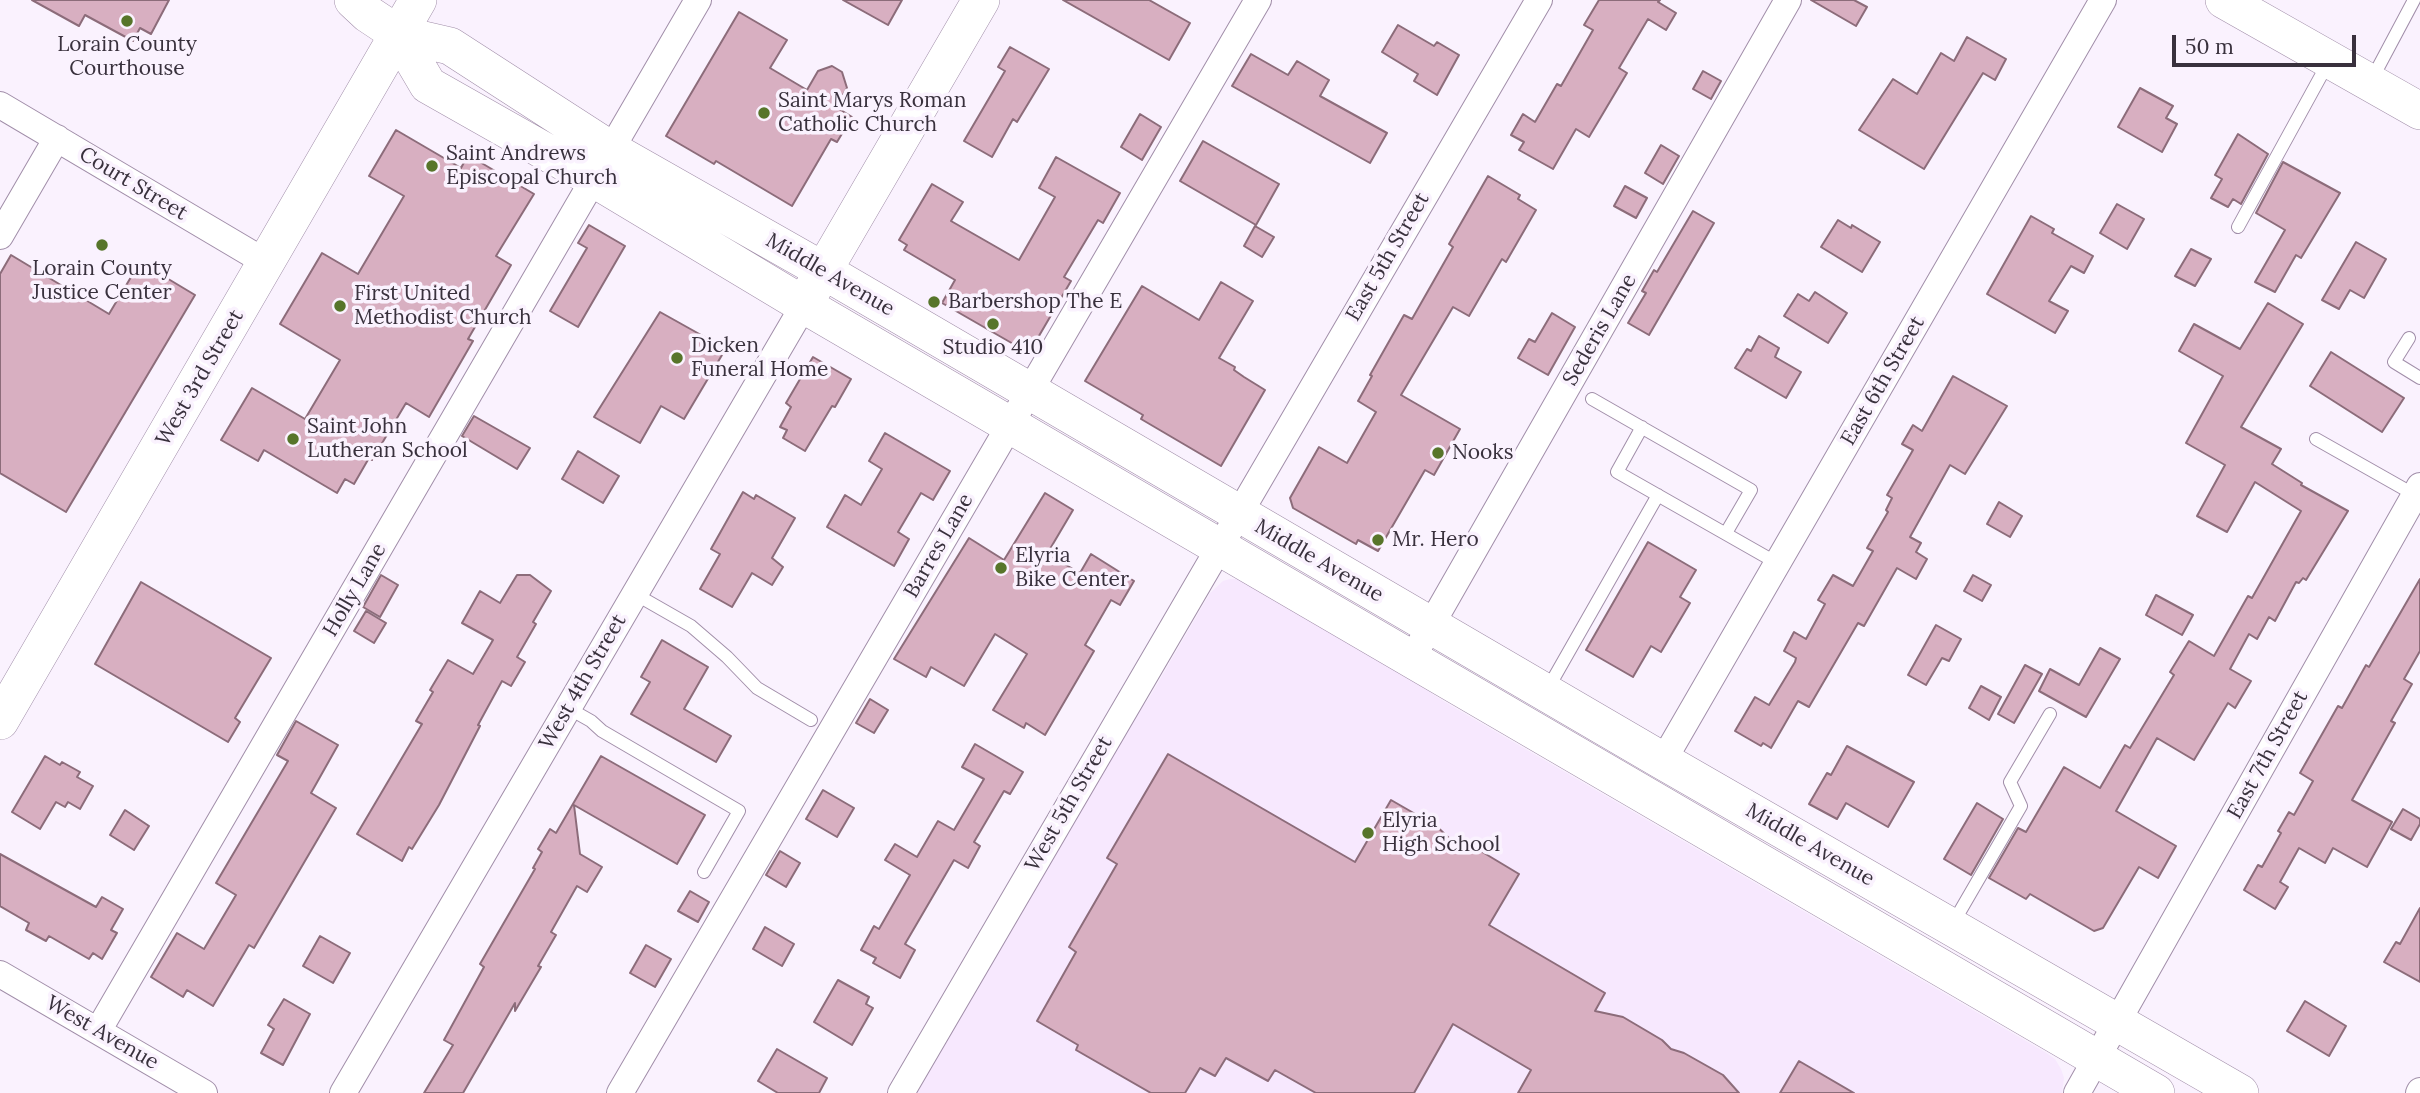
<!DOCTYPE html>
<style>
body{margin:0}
#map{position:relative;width:2420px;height:1093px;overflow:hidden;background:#faf2fe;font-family:Lora,serif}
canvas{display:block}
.scale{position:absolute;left:2172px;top:35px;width:184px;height:32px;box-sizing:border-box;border:4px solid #39313d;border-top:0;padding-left:9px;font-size:21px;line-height:24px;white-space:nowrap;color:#39313d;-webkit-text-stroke:5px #faf2fe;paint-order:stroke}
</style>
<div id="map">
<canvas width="2420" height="1093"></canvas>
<div class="scale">50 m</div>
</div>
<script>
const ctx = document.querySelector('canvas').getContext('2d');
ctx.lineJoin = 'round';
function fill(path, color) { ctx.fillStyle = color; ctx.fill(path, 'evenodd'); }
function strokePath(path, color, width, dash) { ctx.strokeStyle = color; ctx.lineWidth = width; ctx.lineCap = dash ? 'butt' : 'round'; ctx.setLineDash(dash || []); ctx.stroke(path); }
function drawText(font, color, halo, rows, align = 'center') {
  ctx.font = font + ' Lora,serif'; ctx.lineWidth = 7; ctx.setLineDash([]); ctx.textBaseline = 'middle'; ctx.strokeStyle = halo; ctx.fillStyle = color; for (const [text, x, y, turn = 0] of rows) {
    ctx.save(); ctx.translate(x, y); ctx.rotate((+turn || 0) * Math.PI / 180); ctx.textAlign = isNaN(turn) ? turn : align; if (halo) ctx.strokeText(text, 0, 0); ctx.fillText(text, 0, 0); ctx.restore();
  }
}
fill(new Path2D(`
 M1230,579H1238L1354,643L1445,702L2045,1052L2055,1059L2061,1069L2064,1078L2062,1093H917L1135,715L1149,698L1210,593L1223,581Z`), '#f7e8fe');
const building = new Path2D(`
 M32,0H169L151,34L140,28L133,41L85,15L79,26Z
 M843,0H902L888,25Z
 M1063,0H1149L1190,23L1169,60Z
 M1599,0H1660L1658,2L1676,13L1666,30L1648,19L1619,68L1627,73L1589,137L1576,129L1553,169L1519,150L1524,142L1511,135L1523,114L1535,122L1557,84L1561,86L1593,30L1584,25Z
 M1811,0H1854L1867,7L1856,26Z
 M739,12L787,40L770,68L807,90L818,71L832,66L842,72L847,88L836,107L852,117L837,142L831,139L792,206L716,161L714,164L666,136Z
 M1398,25L1434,46L1437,42L1459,55L1437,95L1414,81L1418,74L1382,52Z
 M1967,37L2006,59L1995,80L1983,73L1924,169L1859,130L1893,79L1917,94L1941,53L1954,61Z
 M1010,47L1049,69L1017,122L1013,119L992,157L964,141L1005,71L998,67Z
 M1251,54L1288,75L1297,61L1329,80L1320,96L1387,133L1370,163L1232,86Z
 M1703,71L1721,81L1711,99L1693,89Z
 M2140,88L2173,106L2166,118L2177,124L2162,152L2118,127Z
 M1140,114L1161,127L1142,160L1121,147Z
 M396,130L461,168L468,155L534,194L496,256L511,265L468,339L473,341L429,417L406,403L372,460L369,458L354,484L345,479L337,493L264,450L258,461L221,440L252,388L305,419L340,360L280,324L322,253L358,274L404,196L369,176Z
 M2238,134L2268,154L2241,204L2233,199L2228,207L2211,198L2222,179L2215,175Z
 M1203,141L1279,184L1256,225L1180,181Z
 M1661,145L1679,156L1663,184L1645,173Z
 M1056,157L1120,193L1103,223L1098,220L1064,277L1071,281L1029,353L942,303L955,280L904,250L907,245L899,240L932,184L963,202L951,221L1019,260L1055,197L1039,188Z
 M2283,162L2340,193L2301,258L2296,255L2275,292L2255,282L2285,230L2256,213Z
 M1488,176L1520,195L1518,199L1536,210L1506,262L1502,259L1469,316L1453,307L1401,395L1460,429L1434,475L1425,470L1378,551L1358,540L1356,544L1293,508L1290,498L1319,447L1347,463L1376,412L1358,401L1372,376L1370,375L1404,315L1412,319L1453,247L1449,244Z
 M1625,186L1647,198L1636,218L1614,206Z
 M2117,204L2144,219L2127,249L2100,233Z
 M1693,211L1714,223L1649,335L1628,323L1646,293L1642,291L1654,270L1657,272Z
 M2031,216L2054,229L2052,233L2093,256L2084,273L2071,266L2049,301L2068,311L2055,333L1987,294Z
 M1838,220L1851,228L1852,225L1880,242L1862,272L1821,247Z
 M589,225L625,246L578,327L550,311L587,248L578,243Z
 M1255,226L1274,237L1262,257L1244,246Z
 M2356,242L2386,259L2364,298L2350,290L2339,309L2322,300Z
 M2191,249L2211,259L2195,286L2175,276Z
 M11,255L109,314L140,262L195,295L66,512L0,473V274Z
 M1221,282L1253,301L1219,358L1235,367L1234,370L1244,377L1265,390L1221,466L1141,419L1143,415L1085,381L1142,286L1199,320Z
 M1815,292L1847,313L1828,343L1784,316L1798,294L1809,301Z
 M2268,303L2303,324L2241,427L2281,449L2272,464L2302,483L2301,485L2348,511L2306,580L2303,578L2299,583L2296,582L2275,621L2269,617L2257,639L2249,634L2230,669L2251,681L2235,708L2228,703L2194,760L2157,738L2116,811L2176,846L2158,878L2139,867L2103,928L2094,931L2030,894L2026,899L1989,878L2018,828L2026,832L2064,767L2100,788L2125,745L2130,748L2174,675L2170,672L2189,641L2214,656L2248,596L2252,598L2301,511L2255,482L2227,532L2197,516L2225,465L2186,443L2223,376L2179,351L2194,324L2240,349Z
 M660,312L719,345L715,351L722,355L684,419L661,406L640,443L594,417Z
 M1552,313L1575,327L1548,375L1518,358L1529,339L1535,342Z
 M1759,336L1779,348L1775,357L1801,372L1786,398L1735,368L1747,349L1751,351Z
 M2331,352L2404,398L2382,432L2310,386Z
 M813,357L851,379L835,407L832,406L805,451L783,438L787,430L780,427L791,407L786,403Z
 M1953,376L2007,406L1965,474L1950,465L1910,537L1921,543L1916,552L1927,559L1916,579L1897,568L1864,626L1858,623L1809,707L1798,701L1771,748L1763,743L1761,746L1735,731L1755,697L1769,705L1795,662L1796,658L1784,651L1794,632L1806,639L1825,604L1818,600L1833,575L1853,586L1873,551L1867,548L1888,512L1886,510L1892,498L1887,495L1913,450L1902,444L1913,425L1922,431Z
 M474,416L530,448L517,469L462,436Z
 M885,433L950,471L933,500L921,493L898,532L909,539L894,566L827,527L845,495L861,505L882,469L869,461Z
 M578,451L619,476L603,503L562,479Z
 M743,492L754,499L756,495L795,518L772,558L783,567L772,585L752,573L732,607L700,589L720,554L711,549Z
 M1045,493L1073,510L1047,554L1080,573L1091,554L1134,581L1120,605L1111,600L1085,645L1094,651L1045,735L1026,723L1024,728L993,710L1027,654L995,634L964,686L931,667L926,677L894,659L969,538L1004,560Z
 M1999,502L2022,516L2010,537L1987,524Z
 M1648,542L1696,570L1680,597L1690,603L1661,652L1651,646L1633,677L1586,650Z
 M381,575L398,585L380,617L363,607Z
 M517,575H530L551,591L533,622L536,624L517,657L525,662L511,686L502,681L478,725L480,726L439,805L412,849L409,847L402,861L357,834L422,724L416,721L433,692L430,690L448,660L473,674L493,640L462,623L480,591L500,603Z
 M1973,575L1991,585L1982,601L1964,591Z
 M2420,579V651L2404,679L2412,684L2391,721L2395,723L2352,800L2392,822L2367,867L2333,848L2325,863L2299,848L2280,882L2288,887L2275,909L2244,890L2258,865L2262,867L2281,833L2278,831L2289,812L2294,815L2313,781L2300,773L2338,706L2342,708L2366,665L2369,667Z
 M141,582L271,658L235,718L240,722L228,742L95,664Z
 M2156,595L2193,615L2182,635L2146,615Z
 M366,611L386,623L374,643L354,631Z
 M1936,625L1961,639L1949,661L1942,658L1926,685L1908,675Z
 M662,640L708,667L684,709L731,736L716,762L631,714L650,682L641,677Z
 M2100,648L2120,659L2086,717L2039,691L2050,669L2079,685Z
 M2025,665L2042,674L2014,723L1998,714Z
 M1981,686L2001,697L1989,720L1969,708Z
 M870,699L888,710L874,733L856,723Z
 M296,721L338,745L311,793L336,808L254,948L249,945L213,1006L187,990L183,997L151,977L177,933L204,949L236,895L216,883L288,761L277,755Z
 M975,744L1023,772L1010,794L1004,791L974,842L980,846L968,868L954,860L905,944L915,950L900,978L873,963L876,958L861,950L874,926L879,929L910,875L885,860L895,844L917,857L938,821L954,830L984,779L962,767Z
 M1847,746L1914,782L1888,827L1846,803L1837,819L1809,804L1827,773L1831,775Z
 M1168,754L1355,862L1391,800L1424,819L1426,816L1452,841L1474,847L1519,874L1489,925L1605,993L1595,1011L1623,1017L1662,1040L1671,1049L1684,1053L1723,1075L1739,1093H1518L1531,1070L1453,1024L1414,1093H1316L1275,1070L1268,1081L1226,1058L1215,1076L1200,1068L1185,1093H1151L1076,1050L1078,1045L1037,1021L1076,952L1069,947L1117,864L1107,858Z
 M45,756L60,765L62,762L80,772L77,777L93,786L80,809L68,802L65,807L56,802L40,829L12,812Z
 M601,756L705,815L677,864L574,805L580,854L602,867L587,892L577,886L551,932L556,935L538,966L541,967L515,1011V1003L463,1093H424L453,1045L444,1040L484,967L480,964L535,869L533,868L542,852L538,849L550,829L556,833Z
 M823,790L854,808L837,837L806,819Z
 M1977,803L2003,819L1971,875L1944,859Z
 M2403,809L2420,819V824L2411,840L2391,829Z
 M125,810L149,826L134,850L110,835Z
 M780,851L800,863L786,887L766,875Z
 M0,854L96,907L102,897L123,909L111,930L117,933L102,959L93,953L89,959L49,936L46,941L26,930L29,923L0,906Z
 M690,891L709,902L698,922L678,911Z
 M2420,908V982L2384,962L2396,942L2400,944Z
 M765,927L794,944L782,966L753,949Z
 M320,936L350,953L333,983L303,966Z
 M646,945L671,959L655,987L630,973Z
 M838,980L869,997L866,1004L873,1008L852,1045L814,1022Z
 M284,999L310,1014L283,1065L261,1053L274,1029L268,1025Z
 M2305,1001L2346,1026L2329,1056L2287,1031Z
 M777,1049L827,1078L819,1093H778L758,1081Z
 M1799,1061L1854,1093H1780Z`);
fill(building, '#d8afc1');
strokePath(building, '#8c6c7a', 2);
const lane = new Path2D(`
 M2372,79L2414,0
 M2238,227L2328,63
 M2409,338L2394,362L2420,378
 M1592,399L1751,490L1726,533
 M1642,427L1617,472L1777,563
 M2316,439L2415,495
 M635,594L691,626L727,657L757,688L811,720
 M1547,690L1658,495
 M568,708L591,721L602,731L739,811L704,872
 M1952,925L2021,806L2010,782L2050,714`);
const street = new Path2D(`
 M0,105L267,263
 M0,236L57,138
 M1411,660L1788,0
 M1663,761L2103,0
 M0,974L204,1093
 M98,1031L698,0
 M343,1093L804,305
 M620,1093L1258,0
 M901,1093L1539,0
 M2077,1093L2420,486
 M2419,1093L2420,1091`);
const secondary = new Path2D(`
 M353,0L368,14L398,34L450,46L611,150L824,271L1663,761L2240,1093
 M2224,0L2420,111
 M398,34L428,85L594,179L804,305L2156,1093
 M811,292L981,0
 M0,721L418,0`);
strokePath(lane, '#a18ea9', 14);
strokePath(street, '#a18ea9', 28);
strokePath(secondary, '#a18ea9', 38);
strokePath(lane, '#fff', 12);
strokePath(street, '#fff', 26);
strokePath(secondary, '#fff', 37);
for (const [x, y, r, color] of [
 [127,21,7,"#57752a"],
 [764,113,7,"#57752a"],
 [432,166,7,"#57752a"],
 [102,245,7,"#57752a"],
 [934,302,7,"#57752a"],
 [340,306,7,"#57752a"],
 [993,324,7,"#57752a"],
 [677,358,7,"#57752a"],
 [293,439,7,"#57752a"],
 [1438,453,7,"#57752a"],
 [1378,540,7,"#57752a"],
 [1001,568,7,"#57752a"],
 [1368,833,7,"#57752a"]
]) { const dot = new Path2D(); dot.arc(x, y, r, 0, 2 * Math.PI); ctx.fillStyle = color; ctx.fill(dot); strokePath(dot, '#faf2fe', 2.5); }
drawText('21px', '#39313d', '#faf2fe', [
 ["Lorain County",127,45,"center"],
 ["Courthouse",127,69,"center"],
 ["Saint Marys Roman",778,101],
 ["Catholic Church",778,125],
 ["Saint Andrews",446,154],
 ["Episcopal Church",446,178],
 ["Lorain County",102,269,"center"],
 ["Justice Center",102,293,"center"],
 ["First United",354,294],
 ["Methodist Church",354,318],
 ["Barbershop The E",948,302],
 ["Dicken",691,346],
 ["Funeral Home",691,370],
 ["Studio 410",993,348,"center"],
 ["Saint John",307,427],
 ["Lutheran School",307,451],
 ["Nooks",1452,453],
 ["Mr. Hero",1392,540],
 ["Elyria",1015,556],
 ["Bike Center",1015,580],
 ["Elyria",1382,821],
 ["High School",1382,845]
], 'left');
drawText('21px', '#39313d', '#faf2fe', [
 ["Court Street",133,184,31],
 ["East 5th Street",1388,257,-60],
 ["Middle Avenue",830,275,30],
 ["Sederis Lane",1600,330,-60],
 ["West 3rd Street",200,378,-60],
 ["East 6th Street",1883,381,-60],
 ["Barres Lane",939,546,-60],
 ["Middle Avenue",1319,561,30],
 ["Holly Lane",355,590,-60],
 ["West 4th Street",583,682,-60],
 ["East 7th Street",2268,755,-61],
 ["West 5th Street",1069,804,-60],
 ["Middle Avenue",1810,845,30],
 ["West Avenue",102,1033,30]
]);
</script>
